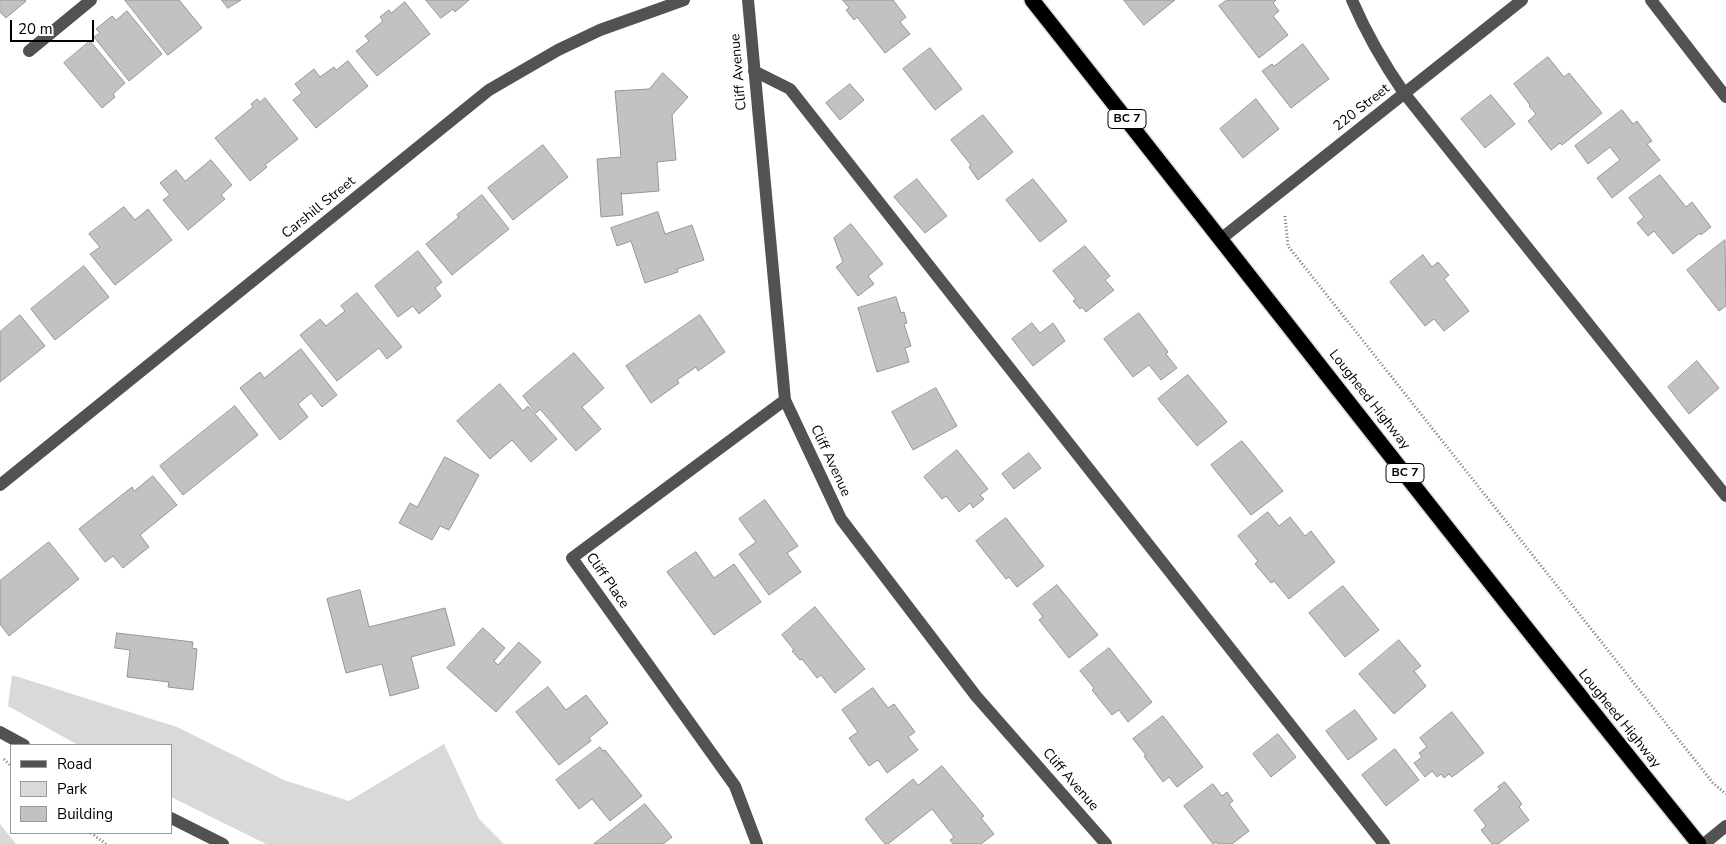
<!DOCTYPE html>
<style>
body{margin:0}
#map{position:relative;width:1726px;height:844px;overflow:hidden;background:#fff;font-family:"Nunito Sans",sans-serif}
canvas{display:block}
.legend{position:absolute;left:10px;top:744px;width:162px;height:90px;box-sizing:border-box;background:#fff;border:1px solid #999;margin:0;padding:6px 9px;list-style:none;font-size:15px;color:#000}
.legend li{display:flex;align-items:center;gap:10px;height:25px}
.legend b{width:25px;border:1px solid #999}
.scale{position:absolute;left:10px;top:20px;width:84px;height:22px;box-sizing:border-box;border:2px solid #000;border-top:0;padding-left:6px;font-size:15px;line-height:18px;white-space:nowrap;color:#000;-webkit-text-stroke:4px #fff;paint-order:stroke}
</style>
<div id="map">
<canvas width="1726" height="844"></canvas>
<ul class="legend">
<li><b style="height:6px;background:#525252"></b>Road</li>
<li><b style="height:14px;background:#d9d9d9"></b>Park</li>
<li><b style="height:14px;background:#c2c2c2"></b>Building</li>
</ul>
<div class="scale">20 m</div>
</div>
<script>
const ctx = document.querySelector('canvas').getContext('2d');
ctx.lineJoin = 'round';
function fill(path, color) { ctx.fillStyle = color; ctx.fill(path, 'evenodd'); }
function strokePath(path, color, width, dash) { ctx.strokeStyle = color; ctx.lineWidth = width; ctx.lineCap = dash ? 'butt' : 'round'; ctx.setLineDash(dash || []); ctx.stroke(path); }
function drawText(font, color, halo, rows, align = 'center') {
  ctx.font = font + ' "Nunito Sans",sans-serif'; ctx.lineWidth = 4.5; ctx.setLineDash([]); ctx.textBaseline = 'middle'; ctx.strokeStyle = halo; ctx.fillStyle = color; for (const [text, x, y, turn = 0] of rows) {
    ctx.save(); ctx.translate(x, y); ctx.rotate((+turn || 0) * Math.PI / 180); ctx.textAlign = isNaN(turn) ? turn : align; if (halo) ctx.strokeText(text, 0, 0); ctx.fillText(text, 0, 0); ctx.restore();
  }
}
fill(new Path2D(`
 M12,675L177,727L284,780L349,801L444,744L479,819L504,844H266L171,797V745H78L8,706Z
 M0,824L16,844H0Z`), '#d9d9d9');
const building = new Path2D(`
 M0,0H25L26,1L6,18L0,12Z
 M125,0H179L202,28L168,55Z
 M222,0H241L228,8Z
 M426,0H469L455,12L453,9L441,18Z
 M843,0H893L906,17L900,22L910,34L885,53L857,17L854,20L846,10L849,8Z
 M1124,0H1175L1144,25Z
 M1227,0H1276L1273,3L1279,11L1273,16L1288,35L1259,58L1219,6Z
 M405,2L430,34L377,76L356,51L369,41L365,36L383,21L380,17L389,10L391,13Z
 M127,11L162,54L129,81L94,37L100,33L96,29L112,16L116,20Z
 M90,41L125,83L113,94L115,97L102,108L64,63Z
 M1303,44L1329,79L1291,108L1262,71L1272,64L1274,66Z
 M930,48L962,89L935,110L903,69Z
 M1548,57L1564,77L1569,73L1602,113L1562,145L1560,143L1551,150L1528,121L1536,114L1529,106L1530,105L1514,84Z
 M348,61L368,86L316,128L293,100L302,93L295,84L314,69L320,77L334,67L336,70Z
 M663,73L688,97L672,115L676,160L657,162L659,191L622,194L621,192L623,215L601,217L597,159L621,157L615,91L649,89Z
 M850,84L864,100L840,120L826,103Z
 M1491,95L1515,124L1485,148L1461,119Z
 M265,98L298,139L265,165L267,167L250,181L215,138L253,107L251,104L257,99L260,102Z
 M1256,99L1279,129L1243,158L1220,129Z
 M1622,110L1633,124L1637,121L1652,141L1647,144L1660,160L1612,198L1597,178L1620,160L1610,147L1588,164L1575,146Z
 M983,115L1013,152L978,180L969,167L971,165L951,140Z
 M543,145L568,177L513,220L488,188Z
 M211,160L232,185L221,195L225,199L188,230L163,200L170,195L160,183L176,170L185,181Z
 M1660,175L1686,207L1692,202L1711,227L1701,235L1700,233L1673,254L1654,231L1648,236L1637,223L1644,217L1629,198Z
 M917,179L947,216L925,233L894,197Z
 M1033,179L1067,221L1040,242L1006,200Z
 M482,195L509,229L452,275L426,244L459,217L457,215Z
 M124,207L135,220L148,209L172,240L115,285L90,254L100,247L89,234Z
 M658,212L665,234L692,225L704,260L677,269L678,272L645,283L631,241L617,246L611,228Z
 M851,224L883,264L868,276L874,284L858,296L836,267L843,262L834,238Z
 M1725,240L1726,306L1719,311L1687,270Z
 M1085,246L1110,276L1105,280L1114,290L1086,312L1082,307L1080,309L1073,301L1076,299L1053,271Z
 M418,251L442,282L435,288L441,296L419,314L413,306L398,317L375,286Z
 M1423,255L1432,267L1438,262L1449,275L1444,279L1469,311L1444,331L1434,319L1425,326L1390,282Z
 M84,266L109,297L55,340L31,309Z
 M357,293L402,347L387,359L379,348L337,381L300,335L320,319L326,326L345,311L341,306Z
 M896,297L901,313L904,312L907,323L904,324L911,346L905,348L909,362L877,372L858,308Z
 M1139,313L1168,352L1166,354L1177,368L1161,380L1149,365L1133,377L1104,339Z
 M20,315L45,346L0,382V332Z
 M700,315L725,352L698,371L696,367L677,380L679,383L651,403L626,366Z
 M1032,323L1040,333L1053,323L1065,341L1033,366L1012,339Z
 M301,349L337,395L322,407L311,393L298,404L308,417L280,440L240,388L260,372L264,378Z
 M574,353L604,388L582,407L601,429L576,451L540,409L536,413L523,396Z
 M1697,361L1719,388L1689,414L1668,387Z
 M1188,375L1227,422L1197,446L1158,399Z
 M500,384L523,411L528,406L557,439L531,462L512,440L490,459L457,421Z
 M936,388L957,426L913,450L892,412Z
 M235,406L258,435L183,495L160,466Z
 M1242,441L1283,491L1251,515L1211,465Z
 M957,450L988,489L980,495L984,499L973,508L970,503L959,512L946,496L942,499L924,477Z
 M1029,453L1041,468L1014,489L1002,474Z
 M445,457L479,475L449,530L440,526L432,540L399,523L410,503L417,507Z
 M153,476L177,505L140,535L149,547L123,568L113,556L105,562L79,529L132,487L134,491Z
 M765,500L798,546L787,553L801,572L769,595L739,554L756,542L739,519Z
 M1268,512L1279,526L1290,517L1305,536L1311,531L1335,562L1289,599L1274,581L1271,583L1255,564L1258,561L1238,536Z
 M1006,518L1044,566L1017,587L1009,577L1006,579L976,541Z
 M49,542L79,579L9,636L0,624V581Z
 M696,552L714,578L734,564L761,602L714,635L667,572Z
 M1057,585L1098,635L1069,658L1039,620L1043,617L1033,604Z
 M1343,586L1379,630L1345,657L1309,613Z
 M360,590L369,627L445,608L455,645L411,657L419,688L390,696L382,664L346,673L327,599Z
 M815,607L865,669L835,693L821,675L817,678L802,659L800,660L792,651L794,650L782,635Z
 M483,628L505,648L494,661L498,665L519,642L541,662L496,712L447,668Z
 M117,633L193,642L192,648L197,649L193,690L168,687L169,682L127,677L130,650L115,648Z
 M1399,640L1421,666L1414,671L1426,686L1394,714L1359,674Z
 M1109,648L1152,702L1128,722L1119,710L1112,715L1092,690L1094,688L1080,671Z
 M548,687L566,710L586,695L608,723L589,738L591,741L559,765L516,712Z
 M873,688L888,708L894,704L915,732L908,737L918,750L887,773L878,760L869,766L849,738L858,732L842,710Z
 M1355,710L1377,739L1348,760L1326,731Z
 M1452,712L1484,753L1452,777L1449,774L1444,778L1441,774L1437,777L1432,771L1425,777L1414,763L1422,757L1419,753L1427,747L1420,738Z
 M1163,716L1203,767L1177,787L1169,777L1163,782L1144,756L1146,755L1133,739Z
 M1278,734L1296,757L1271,777L1253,754Z
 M600,747L603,751L605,750L642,796L610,821L592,799L579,809L556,780Z
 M1395,749L1419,780L1386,806L1362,775Z
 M942,766L984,816L981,818L994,834L981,844H953L950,840L954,837L932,809L888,844H885L865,819L913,779L918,785Z
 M1505,782L1522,804L1519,807L1529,820L1498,844H1492L1481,830L1486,826L1474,810L1500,789L1498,787Z
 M1213,784L1222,796L1227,792L1233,801L1229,804L1249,831L1232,844H1218L1216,842L1213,844L1184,806Z
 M645,804L672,837L663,844H594Z`);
fill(building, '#c2c2c2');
strokePath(building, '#969696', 1);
const highway = new Path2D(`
 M1032,0C1255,281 1473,565 1699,844`);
strokePath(highway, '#dbdbdb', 18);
strokePath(new Path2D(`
 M1285,216L1288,246L1713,783L1726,794
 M4,759L11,766
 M91,833L106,844`), '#747474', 3, [1, 2.5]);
strokePath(new Path2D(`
 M748,0L785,400L841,519L976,696L1106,844
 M1352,0C1366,33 1384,64 1404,93L1726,496
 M1651,0L1726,97
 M29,51L91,0
 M754,71L790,89L1384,844
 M1222,238L1522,0
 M0,485L489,90L558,50L600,30L684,0
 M0,732L24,745
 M171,818L223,844
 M757,844L735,786L572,558L785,400
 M1704,844L1726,826`), '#525252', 12);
strokePath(highway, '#000', 15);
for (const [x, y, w] of [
 [1127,119,38],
 [1405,473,38]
]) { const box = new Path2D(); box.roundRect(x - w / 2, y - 9.5, w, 19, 4); ctx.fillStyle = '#fff'; ctx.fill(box); strokePath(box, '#000', 1); }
drawText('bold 12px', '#000', null, [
 ["BC 7",1127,119],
 ["BC 7",1405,473]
]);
drawText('14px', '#000', '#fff', [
 ["Cliff Avenue",739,72,-95],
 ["220 Street",1362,108,-38],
 ["Carshill Street",319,208,-39],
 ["Lougheed Highway",1369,400,52],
 ["Cliff Avenue",830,461,65],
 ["Cliff Place",607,581,55],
 ["Lougheed Highway",1619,719,51],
 ["Cliff Avenue",1070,780,49]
]);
</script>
